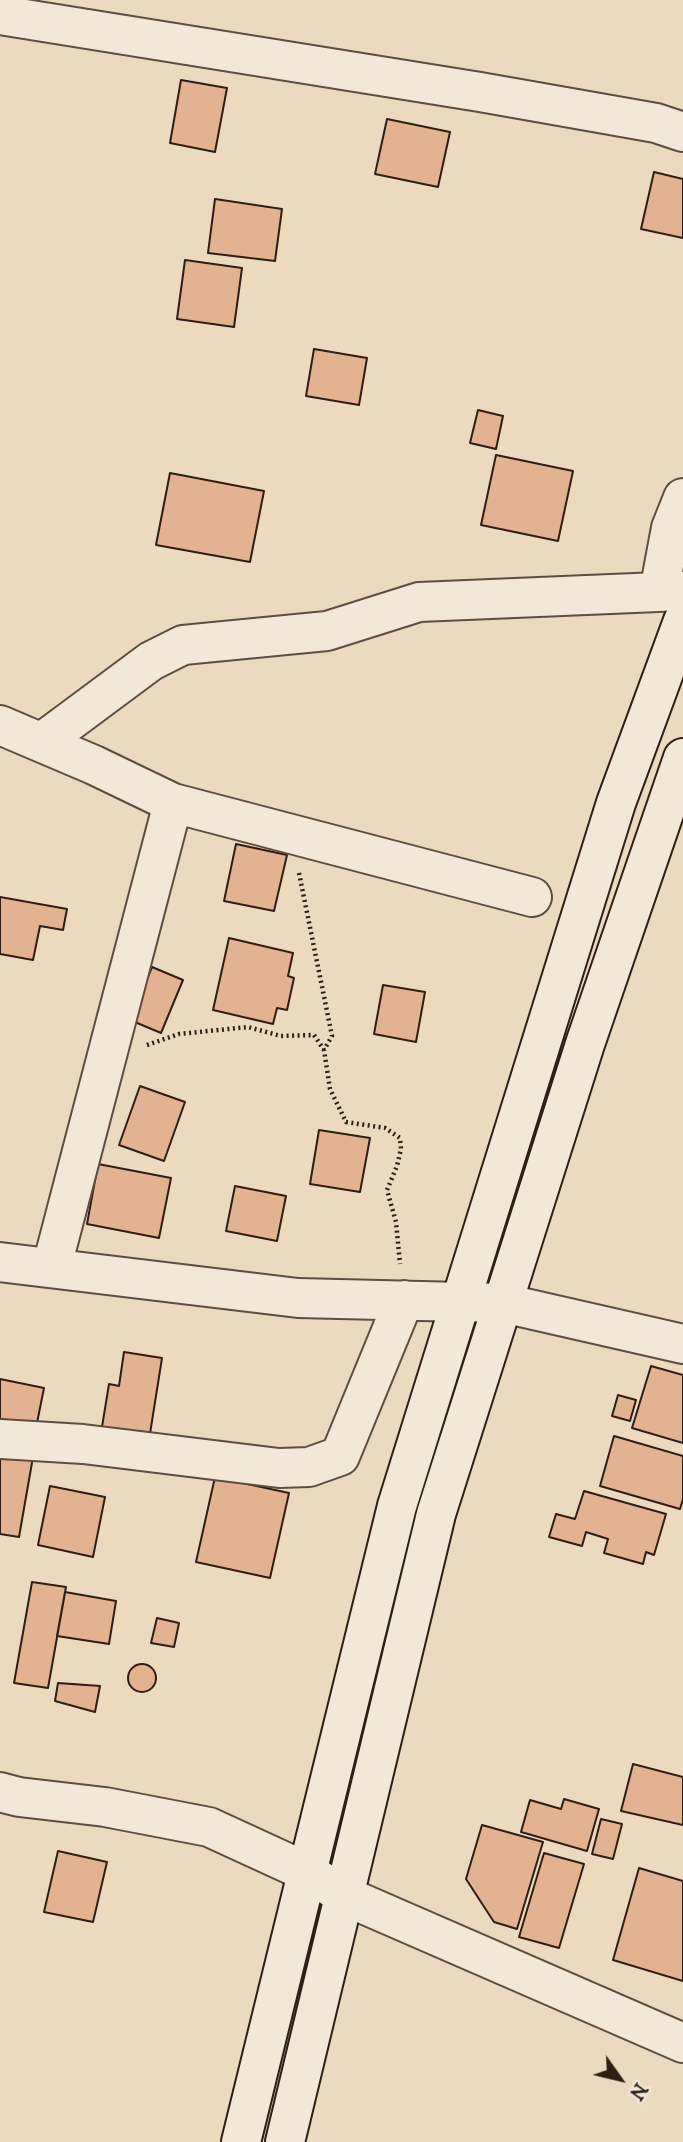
<!DOCTYPE html>
<style>
body{margin:0}
#map{position:relative;width:683px;height:2142px;overflow:hidden;background:#ecdabf;font-family:"IM FELL DW Pica",serif}
canvas{display:block}
.north{position:absolute;left:585px;top:2044px;width:70px;height:70px;-webkit-text-stroke:5px #f3e7d5;paint-order:stroke;rotate:124deg;font-size:19px;font-weight:700;line-height:28px;text-align:center;color:#2e1e15}
.north::after{content:'';display:block;margin:auto;width:24px;height:32px;background:#2e1e15;clip-path:polygon(50% 0,100% 100%,50% 72%,0 100%)}
</style>
<div id="map">
<canvas width="683" height="2142"></canvas>
<div class="north">N</div>
</div>
<script>
const ctx = document.querySelector('canvas').getContext('2d');
ctx.lineJoin = 'round';
function fill(path, color) { ctx.fillStyle = color; ctx.fill(path, 'evenodd'); }
function strokePath(path, color, width, dash) { ctx.strokeStyle = color; ctx.lineWidth = width; ctx.lineCap = dash ? 'butt' : 'round'; ctx.setLineDash(dash || []); ctx.stroke(path); }
const building = new Path2D(`
 M181,80L227,88L215,152L170,143Z
 M387,119L450,132L438,187L375,174Z
 M654,172L683,179V238L641,229Z
 M215,199L282,209L275,261L208,253Z
 M185,260L242,268L234,327L177,319Z
 M314,349L367,358L359,405L306,396Z
 M478,410L503,416L496,449L470,443Z
 M496,455L573,471L558,541L481,525Z
 M170,473L264,491L250,562L156,545Z
 M236,844L287,855L274,911L224,901Z
 M0,897L67,909L63,930L40,926L33,960L0,954Z
 M229,938L293,953L288,976L294,978L287,1010L277,1008L273,1024L213,1010Z
 M152,967L183,980L161,1033L130,1020Z
 M383,985L425,992L416,1042L374,1034Z
 M140,1086L185,1102L164,1161L119,1145Z
 M319,1130L370,1138L360,1192L310,1184Z
 M98,1164L171,1178L159,1238L87,1224Z
 M235,1186L286,1196L277,1241L226,1231Z
 M124,1352L162,1358L149,1440L101,1433L109,1384L119,1386Z
 M651,1366L683,1375V1443L632,1428Z
 M0,1379L44,1388L35,1433L0,1426Z
 M618,1395L636,1400L630,1421L612,1416Z
 M614,1436L683,1456V1499L680,1509L600,1486Z
 M0,1451L33,1457L19,1537L0,1534Z
 M215,1477L289,1493L270,1578L196,1562Z
 M50,1486L105,1497L93,1557L38,1545Z
 M584,1491L666,1514L654,1555L646,1552L643,1564L604,1553L608,1539L586,1532L582,1546L549,1537L556,1514L575,1519Z
 M32,1582L66,1587L48,1688L14,1683Z
 M65,1592L116,1601L109,1644L57,1636Z
 M157,1618L179,1623L174,1647L151,1643Z
 M128 1678a14 14 0 1 1 28 0a14 14 0 1 1-28 0Z
 M58,1683L100,1686L95,1712L55,1701Z
 M633,1764L683,1777V1825L621,1811Z
 M564,1799L599,1809L587,1851L521,1832L530,1800L561,1809Z
 M601,1819L622,1824L613,1859L592,1854Z
 M482,1825L543,1842L517,1929L494,1922L466,1879Z
 M58,1851L107,1862L93,1922L44,1912Z
 M544,1853L584,1864L559,1948L519,1937Z
 M639,1868L683,1881V1981L613,1960Z`);
fill(building, '#e3b391');
strokePath(building, '#2e1e15', 2);
const street = new Path2D(`
 M0,15L480,92L656,123L683,132
 M659,592L671,528L683,498
 M0,725L94,765L173,803L532,897
 M42,742L151,661L183,645L327,631L419,602L683,591
 M0,1262L298,1298L503,1303L683,1344
 M52,1266L173,803
 M0,1439L83,1444L279,1468L309,1467L340,1456L404,1300
 M0,1792L19,1797L105,1807L209,1827L307,1872L345,1896L683,2043`);
const secondary = new Path2D(`
 M241,2142L397,1506L616,803L683,621
 M285,2142L436,1514L585,1044L683,758`);
strokePath(street, '#5e4d40', 42);
strokePath(secondary, '#2e1e15', 42);
strokePath(new Path2D(`
 M299,873L332,1036L324,1050L330,1089L346,1122L385,1128L400,1138L401,1149L397,1166L387,1190L396,1222L400,1264
 M147,1045L179,1034L248,1027L281,1036L314,1035L324,1050`), '#2e1e15', 4.5, [2, 3.5]);
strokePath(street, '#f3e7d5', 38);
strokePath(secondary, '#f3e7d5', 38);
</script>
